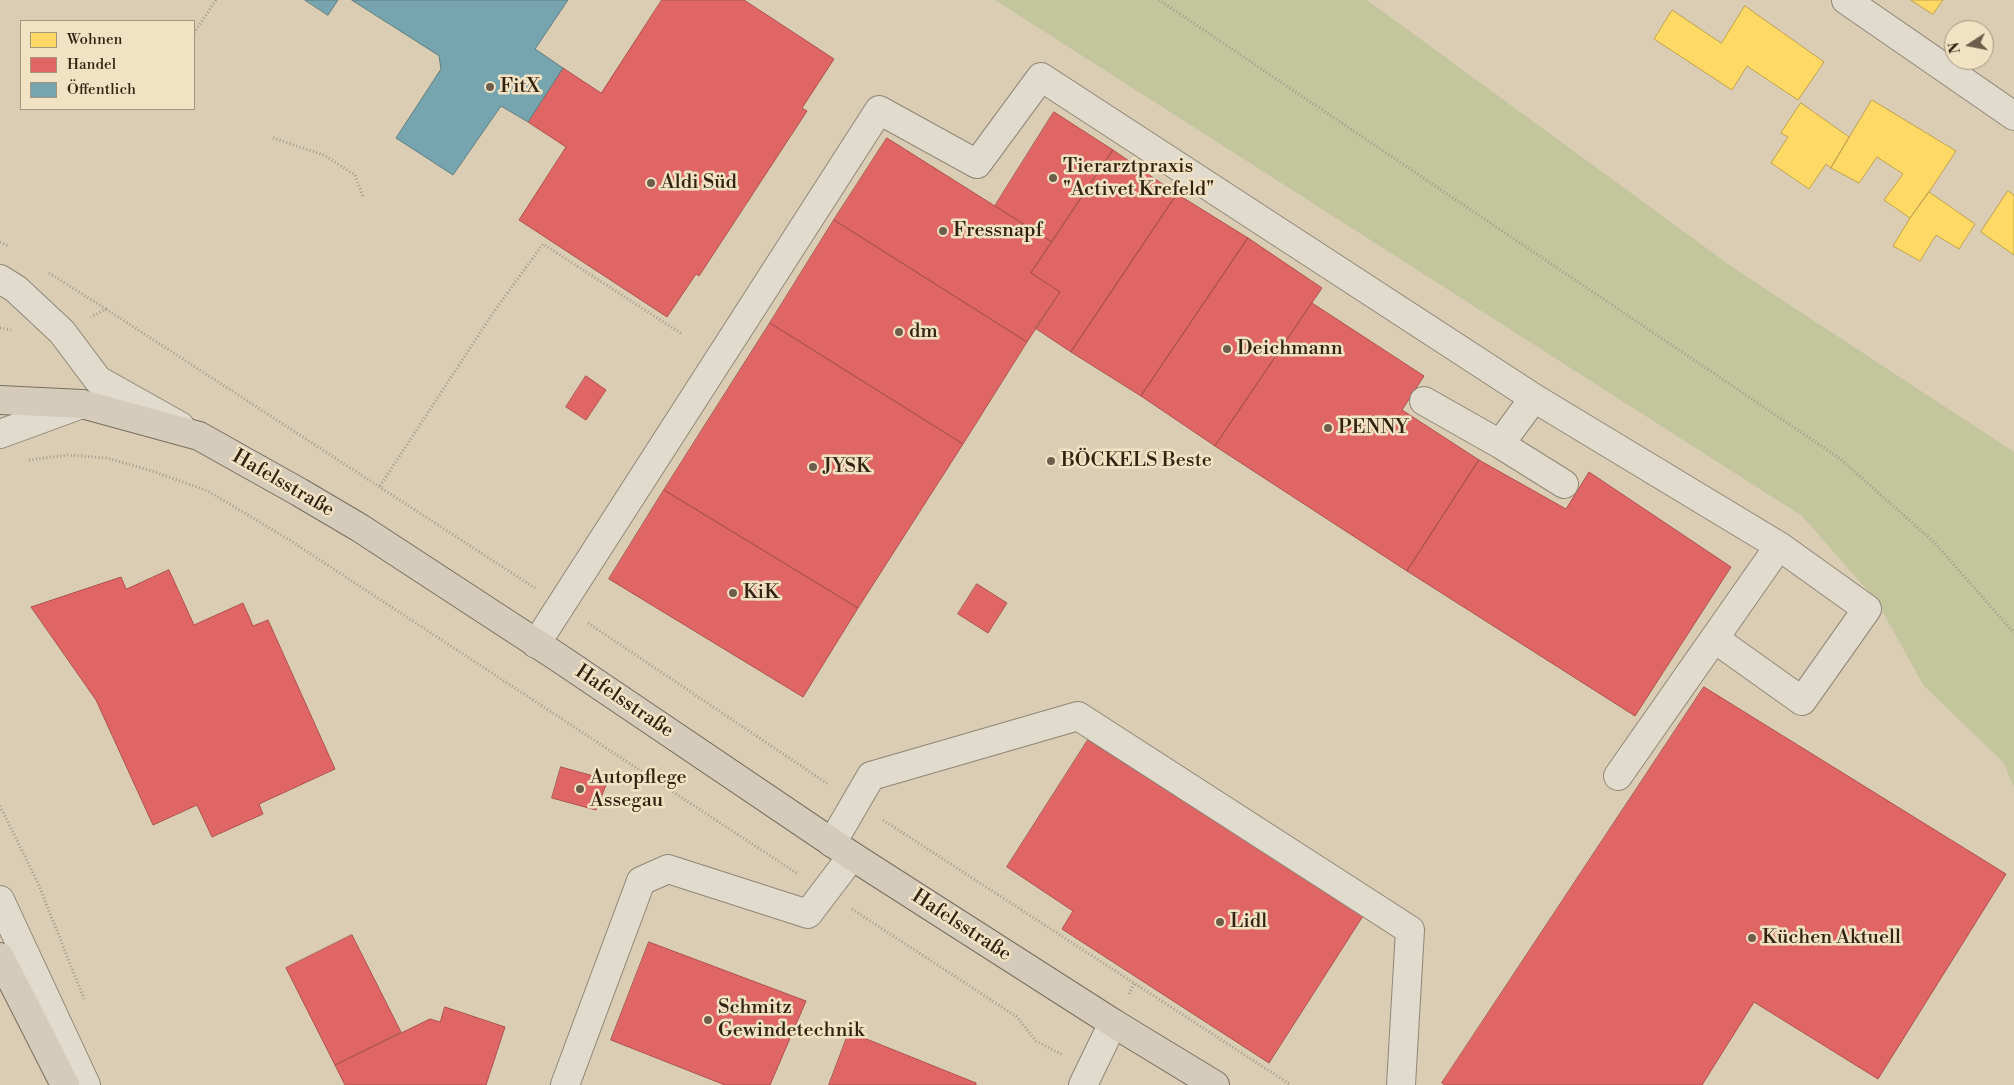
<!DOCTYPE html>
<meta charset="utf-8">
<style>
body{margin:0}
#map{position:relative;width:2014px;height:1085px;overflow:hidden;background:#dacdb4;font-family:"Libre Bodoni",serif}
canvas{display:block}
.legend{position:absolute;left:20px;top:20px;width:175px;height:90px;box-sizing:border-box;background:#f1e2c4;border:1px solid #a4957c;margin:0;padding:6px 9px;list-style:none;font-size:15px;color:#312211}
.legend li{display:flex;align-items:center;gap:10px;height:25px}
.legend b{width:25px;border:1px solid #a4957c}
.north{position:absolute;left:1944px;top:20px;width:50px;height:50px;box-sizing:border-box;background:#f1e2c4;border:1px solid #a4957c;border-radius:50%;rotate:259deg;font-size:14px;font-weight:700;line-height:20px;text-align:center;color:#312211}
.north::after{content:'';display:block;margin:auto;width:18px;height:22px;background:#6c5e4a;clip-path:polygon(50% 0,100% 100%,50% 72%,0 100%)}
</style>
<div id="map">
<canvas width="2014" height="1085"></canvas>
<ul class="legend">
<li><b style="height:14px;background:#ffd966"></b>Wohnen</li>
<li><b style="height:14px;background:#e06666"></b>Handel</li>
<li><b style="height:14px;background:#76a5af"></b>Öffentlich</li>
</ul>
<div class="north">N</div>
</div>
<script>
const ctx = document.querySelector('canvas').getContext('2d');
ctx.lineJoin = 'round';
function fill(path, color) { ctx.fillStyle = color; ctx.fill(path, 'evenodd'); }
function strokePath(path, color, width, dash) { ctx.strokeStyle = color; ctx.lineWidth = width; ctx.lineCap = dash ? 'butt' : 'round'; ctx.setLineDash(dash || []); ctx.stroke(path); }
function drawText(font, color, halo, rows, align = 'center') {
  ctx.font = font + ' "Libre Bodoni",serif'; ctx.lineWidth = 5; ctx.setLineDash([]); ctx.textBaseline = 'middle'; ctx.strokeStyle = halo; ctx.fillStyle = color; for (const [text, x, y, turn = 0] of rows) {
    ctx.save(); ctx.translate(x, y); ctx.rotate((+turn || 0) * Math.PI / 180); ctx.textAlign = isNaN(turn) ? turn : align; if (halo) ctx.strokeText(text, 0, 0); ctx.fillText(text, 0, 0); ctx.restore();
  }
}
fill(new Path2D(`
 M995,0H1367L1735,269L2014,452V787L2003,762L1924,686L1876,600L1802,516Z`), '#c3c59d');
const homes = new Path2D(`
 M1911,0H1943L1933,14Z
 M1745,6L1824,62L1798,100L1747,66L1732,90L1654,39L1672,10L1721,43Z
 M1872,100L1956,151L1929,192L1910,218L1884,200L1903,174L1877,157L1859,183L1831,168Z
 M1801,103L1849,137L1831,168L1826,164L1809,189L1771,163L1788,137L1781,133Z
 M2008,191L2014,195V255L1981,232Z
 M1929,192L1975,224L1959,249L1936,235L1920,261L1893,246L1910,218Z`);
fill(homes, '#ffd966');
strokePath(homes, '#c1a24c', 1);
const shops = new Path2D(`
 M662,0H744L834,59L802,108L807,111L699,276L696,274L667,317L519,220L566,147L528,122L563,68L601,93Z
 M1054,112L1113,150L1052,242L995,206Z
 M887,138L1052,242L1031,273L1060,292L1027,342L834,220Z
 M1113,150L1177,194L1071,352L1035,328L1060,292L1031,273Z
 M1177,194L1248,238L1141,396L1071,352Z
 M834,220L1027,342L963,444L770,323Z
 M1248,238L1322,288L1215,446L1141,396Z
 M1312,303L1424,376L1402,410L1479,460L1407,571L1215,446Z
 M770,323L963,444L858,608L664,490Z
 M586,376L606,390L586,420L566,407Z
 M1479,460L1566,509L1589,472L1731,567L1635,716L1407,571Z
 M664,490L858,608L803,697L609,579Z
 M169,570L194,625L243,603L253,626L268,620L335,769L259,804L263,814L212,837L197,805L153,825L96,700L31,607L121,577L126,589Z
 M977,584L1007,603L988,633L958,614Z
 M1704,687L2006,874L1878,1079L1754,1002L1702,1085H1445L1442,1083Z
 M1088,740L1363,916L1269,1063L1062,929L1073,911L1007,867Z
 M561,767L608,780L596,810L552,798Z
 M352,935L401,1032L335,1065L286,968Z
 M649,942L806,1001L770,1085H725L611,1040Z
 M445,1007L505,1027L486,1085H345L335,1065L430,1019L440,1022Z
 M849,1032L976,1083V1085H829Z`);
fill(shops, '#e06666');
strokePath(shops, '#ac524c', 1);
const public = new Path2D(`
 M305,0H338L328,15Z
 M352,0H568L535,49L563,68L528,122L501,106L453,175L396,138L441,69L439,56Z`);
fill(public, '#76a5af');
strokePath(public, '#617e80', 1);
const minor = new Path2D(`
 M1846,0L2014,116
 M0,279L16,289L62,332L98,380L180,426
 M1424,401L1500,444L1534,398
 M0,434L82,404
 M1500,444L1564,484
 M1715,639L1802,701L1867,609L1779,546
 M536,644L879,110L977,164L1041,77L1534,398L1779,546L1618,776
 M832,843L871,776L1078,716L1410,930L1401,1085
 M0,900L86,1085
 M565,1085L641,881L668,869L808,914L852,856
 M1083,1085L1113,1023`);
const major = new Path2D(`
 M0,400L82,404L199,436L299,492L360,528L559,658L852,856L1113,1023L1215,1085
 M0,957L65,1085`);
strokePath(minor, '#8f8676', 30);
strokePath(major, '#786e60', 30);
strokePath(new Path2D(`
 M1159,0L1838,457L1934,542L2014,633
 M194,33L216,0
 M273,138L324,155L355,175L363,197
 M0,242L8,246
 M49,273L106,309L91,317
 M106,309L535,588
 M0,328L11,330
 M29,460L68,455L107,458L152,471L208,491L291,541L798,874
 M380,486L493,313L543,244L682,334
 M588,623L828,784
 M0,806L38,883L84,999
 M883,820L1291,1085
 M852,909L1017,1017L1036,1041L1063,1055
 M1129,994L1134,983`), '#a19b8f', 3, [1, 2.5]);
strokePath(minor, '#e1dbce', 28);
strokePath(major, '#d5cbba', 28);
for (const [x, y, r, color] of [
 [490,87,5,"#6c5e4a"],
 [1053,178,5,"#6c5e4a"],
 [651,183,5,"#6c5e4a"],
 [943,231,5,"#6c5e4a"],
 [899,332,5,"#6c5e4a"],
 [1227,349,5,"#6c5e4a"],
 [1328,428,5,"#6c5e4a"],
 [1051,461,5,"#6c5e4a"],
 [813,467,5,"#6c5e4a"],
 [733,593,5,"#6c5e4a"],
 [580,789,5,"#6c5e4a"],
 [1220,922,5,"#6c5e4a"],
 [1752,938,5,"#6c5e4a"],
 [708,1020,5,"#6c5e4a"]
]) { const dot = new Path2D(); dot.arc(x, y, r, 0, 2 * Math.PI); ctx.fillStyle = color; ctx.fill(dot); strokePath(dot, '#f1e2c4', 2); }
drawText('20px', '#312211', '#f1e2c4', [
 ["FitX",500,87],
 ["Tierarztpraxis",1063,167],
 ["\"Activet Krefeld\"",1063,190],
 ["Aldi Süd",661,183],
 ["Fressnapf",953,231],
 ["dm",909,332],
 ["Deichmann",1237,349],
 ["PENNY",1338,428],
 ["BÖCKELS Beste",1061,461],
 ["JYSK",823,467],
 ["KiK",743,593],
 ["Autopflege",590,778],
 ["Assegau",590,801],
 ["Lidl",1230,922],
 ["Küchen Aktuell",1762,938],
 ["Schmitz",718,1008],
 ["Gewindetechnik",718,1031]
], 'left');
drawText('20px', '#312211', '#f1e2c4', [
 ["Hafelsstraße",283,484,30],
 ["Hafelsstraße",624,702,34],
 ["Hafelsstraße",961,926,33]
]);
</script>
